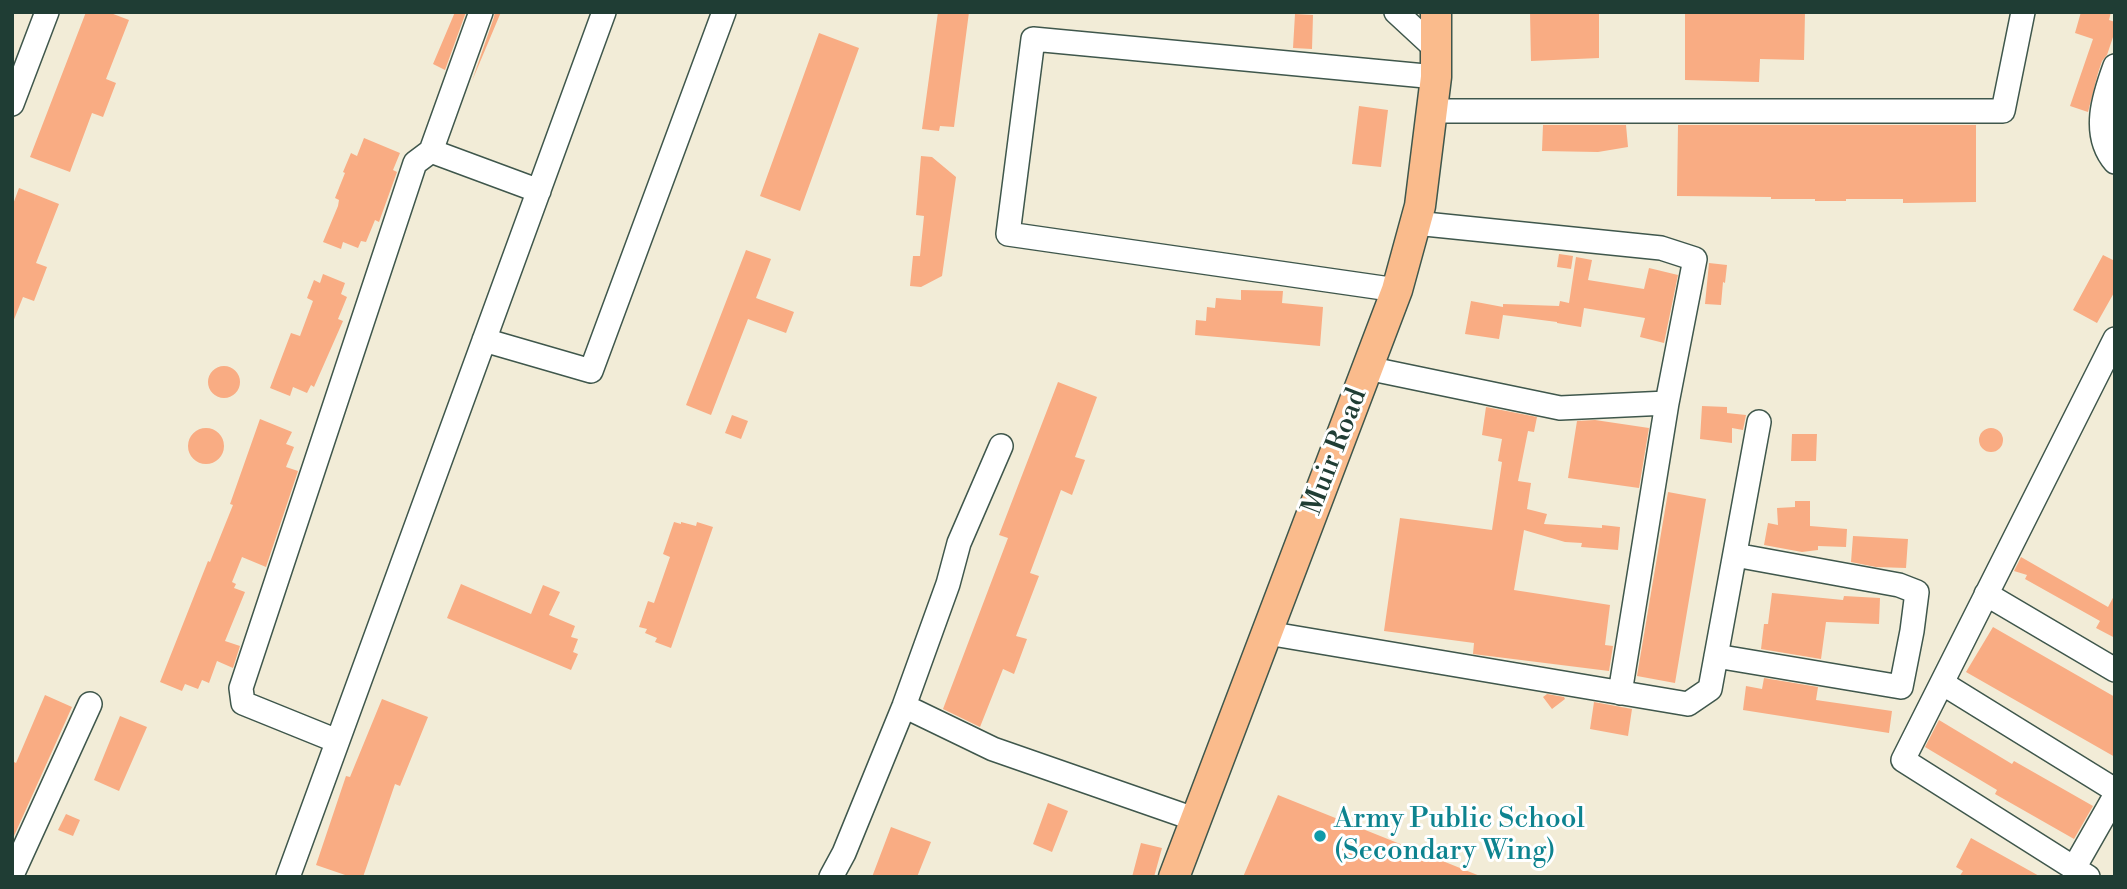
<!DOCTYPE html>
<style>
body{margin:0}
#map{position:relative;width:2127px;height:889px;overflow:hidden;background:#f2ecd7;font-family:"Libre Bodoni",serif}
canvas{display:block}
.frame{position:absolute;inset:0;border:14px solid #1f3d34;pointer-events:none}
</style>
<div id="map">
<canvas width="2127" height="889"></canvas>
<div class="frame"></div>
</div>
<script>
const ctx = document.querySelector('canvas').getContext('2d');
ctx.lineJoin = 'round';
function fill(path, color) { ctx.fillStyle = color; ctx.fill(path, 'evenodd'); }
function strokePath(path, color, width, dash) { ctx.strokeStyle = color; ctx.lineWidth = width; ctx.lineCap = dash ? 'butt' : 'round'; ctx.setLineDash(dash || []); ctx.stroke(path); }
function drawText(font, color, halo, rows, align = 'center') {
  ctx.font = font + ' "Libre Bodoni",serif'; ctx.lineWidth = 6; ctx.setLineDash([]); ctx.textBaseline = 'middle'; ctx.strokeStyle = halo; ctx.fillStyle = color; for (const [text, x, y, turn = 0] of rows) {
    ctx.save(); ctx.translate(x, y); ctx.rotate((+turn || 0) * Math.PI / 180); ctx.textAlign = isNaN(turn) ? turn : align; if (halo) ctx.strokeText(text, 0, 0); ctx.fillText(text, 0, 0); ctx.restore();
  }
}
fill(new Path2D(`
 M86,12H108L129,20L106,79L116,83L103,117L92,113L70,172L30,157Z
 M455,12H466L445,70L433,64Z
 M495,12H501L472,81L494,17Z
 M938,12H969L954,127L940,126L939,131L922,129Z
 M1530,12H1599V58L1531,61Z
 M1685,12H1805L1804,60L1760,59L1759,82L1685,80Z
 M2081,12H2111L2109,20L2115,22V31L2107,55L2102,61L2098,73L2088,112L2070,106L2093,39L2075,33Z
 M1295,14L1313,15L1312,49L1293,48Z
 M819,33L859,48L800,211L760,196Z
 M1359,106L1388,110L1381,167L1352,164Z
 M1543,125H1626L1628,147L1598,152L1542,151Z
 M1678,125H1976V202L1903,203V199H1846V201H1815V199H1771V197L1677,196Z
 M364,138L400,153L393,170L397,172L379,222L375,220L366,242L361,241L358,248L343,242L341,249L323,242L338,206L339,200L335,198L345,173L343,172L351,153L357,156Z
 M921,156L932,157L956,177L942,276L921,287L910,286L913,256H920L924,216L916,215Z
 M19,188L59,204L36,263L47,267L34,301L23,297L13,322L12,207Z
 M746,250L771,259L756,298L794,312L786,333L748,319L711,415L686,405Z
 M1559,254L1573,256L1571,269L1557,267Z
 M2103,255L2115,261V291L2097,323L2073,310Z
 M1576,257L1592,260L1588,280L1644,289L1649,268L1678,275L1664,343L1640,337L1645,318L1584,308L1581,327L1557,323V322L1503,315L1499,339L1465,334L1471,301L1503,307V304L1559,306L1560,301L1569,303Z
 M1709,263L1727,265L1725,283L1723,282L1721,305L1705,304Z
 M323,274L345,283L341,294L347,297L338,319L343,321L314,387L311,385L307,393L293,387L290,396L270,388L291,333L300,336L313,301L307,298L314,280L320,283Z
 M1241,290L1283,291L1282,303L1323,307L1320,346L1195,335L1196,320L1206,321L1207,307L1215,308L1216,298L1241,300Z
 M208 382a16 16 0 1 1 32 0a16 16 0 1 1-32 0Z
 M1058,382L1097,397L1075,457L1085,460L1072,495L1061,490L1030,573L1039,576L1016,636L1027,639L1014,674L1003,669L980,727L943,709L1008,538L999,535Z
 M1702,406L1727,407V413L1746,415L1743,430L1732,428V443L1700,439Z
 M1486,407L1537,417L1534,432L1528,431L1518,481L1531,483L1527,509L1547,514L1544,524L1602,528V525L1620,527L1618,550L1581,547L1582,543L1565,542L1524,530L1514,590L1610,605L1605,645L1613,646L1609,671L1473,654L1474,643L1384,631L1400,518L1492,530L1502,462L1498,461L1502,439L1482,435Z
 M732,415L748,421L741,439L725,433Z
 M260,419L292,432L286,444L294,447L286,467L298,471L266,567L242,557L232,582L236,584L234,588L245,592L225,641L240,646L233,668L217,661L209,683L202,680L198,689L185,684L182,691L160,682L208,561L210,562L233,505L230,504Z
 M1595,420L1649,428L1639,488L1568,478L1577,421Z
 M188 446a18 18 0 1 1 36 0a18 18 0 1 1-36 0Z
 M1979 440a12 12 0 1 1 24 0a12 12 0 1 1-24 0Z
 M1792,434H1817L1816,461H1791Z
 M1668,492L1706,499L1675,683L1637,676Z
 M1795,501H1810V526L1847,529L1846,547L1818,546V550L1802,552L1764,545L1768,523L1778,525L1777,508L1795,507Z
 M674,522L681,524V522L696,526L697,522L713,527L671,648L655,642L657,638L645,633L647,629L639,627L648,601L654,603L670,557L663,554Z
 M1853,536L1908,539L1906,568L1876,567L1851,562Z
 M2021,557L2108,607L2115,594V638L2096,628L2100,621L2025,579L2027,575L2014,571Z
 M461,584L531,614L543,585L560,592L549,615L575,626L571,637L578,639L573,652L578,654L571,670L447,618Z
 M1772,593L1843,600L1844,596L1880,598L1879,624L1826,622L1821,659L1761,649L1764,624H1768Z
 M1993,627L2115,697V757L1966,672Z
 M1764,678L1818,687L1816,700L1892,711L1889,733L1743,710L1746,686L1762,689Z
 M1547,694L1564,697L1565,699L1552,709L1543,697Z
 M45,695L72,707L14,836H12V761L16,763Z
 M382,699L428,717L400,786L395,784L363,877H351L316,865L346,776L350,777Z
 M1594,702L1632,709L1628,736L1590,729Z
 M120,716L147,727L119,791L94,780Z
 M1939,720L2012,764L2014,761L2093,806L2074,839L1995,794L1997,790L1925,747Z
 M1278,795L1480,876V877H1243Z
 M1048,803L1068,811L1052,852L1033,844Z
 M66,814L80,820L73,836L58,830Z
 M891,827L931,842L917,877H872Z
 M1971,838L2041,877H1959L1963,871L1956,867Z
 M1141,843L1162,848L1154,877H1132Z`), '#f9ac83');
const minor = new Path2D(`
 M1396,12L1436,49
 M2115,66C2104,96 2091,134 2115,162
 M12,104L47,12
 M1432,111H2003L2023,12
 M431,151L539,191
 M1415,223L1661,248L1695,259L1667,403L1620,693
 M1397,290L1008,234L1033,39L1436,77
 M484,340L591,371L724,12
 M1367,368L1560,408L1667,403
 M1986,594L2115,670
 M1267,633L1688,704L1710,689L1759,422
 M1716,656L1901,687L1912,631L1917,592L1899,585L1735,555
 M1942,683L2115,790
 M904,706L993,749L1197,820
 M337,741L243,703L241,688L415,163L431,151L481,12
 M2074,868L2115,796
 M12,875L90,704
 M288,877L604,12
 M831,877L844,853L904,706L948,584L959,543L1001,446
 M2088,877L1903,760L2115,339`);
const major = new Path2D(`
 M1174,877L1397,290L1420,206L1436,77V12`);
strokePath(minor, '#3f574c', 26);
strokePath(major, '#3f574c', 33);
strokePath(minor, '#fff', 23);
strokePath(major, '#fabb8c', 30);
for (const [x, y, r, color] of [
 [1320,836,7,"#0f9aa8"]
]) { const dot = new Path2D(); dot.arc(x, y, r, 0, 2 * Math.PI); ctx.fillStyle = color; ctx.fill(dot); strokePath(dot, '#fff', 2.5); }
drawText('28px', '#1f3d34', '#fff', [
 ["Muir Road",1336,452,-69]
]);
drawText('28px', '#0d838f', '#fff', [
 ["Army Public School",1334,820],
 ["(Secondary Wing)",1334,852]
], 'left');
</script>
